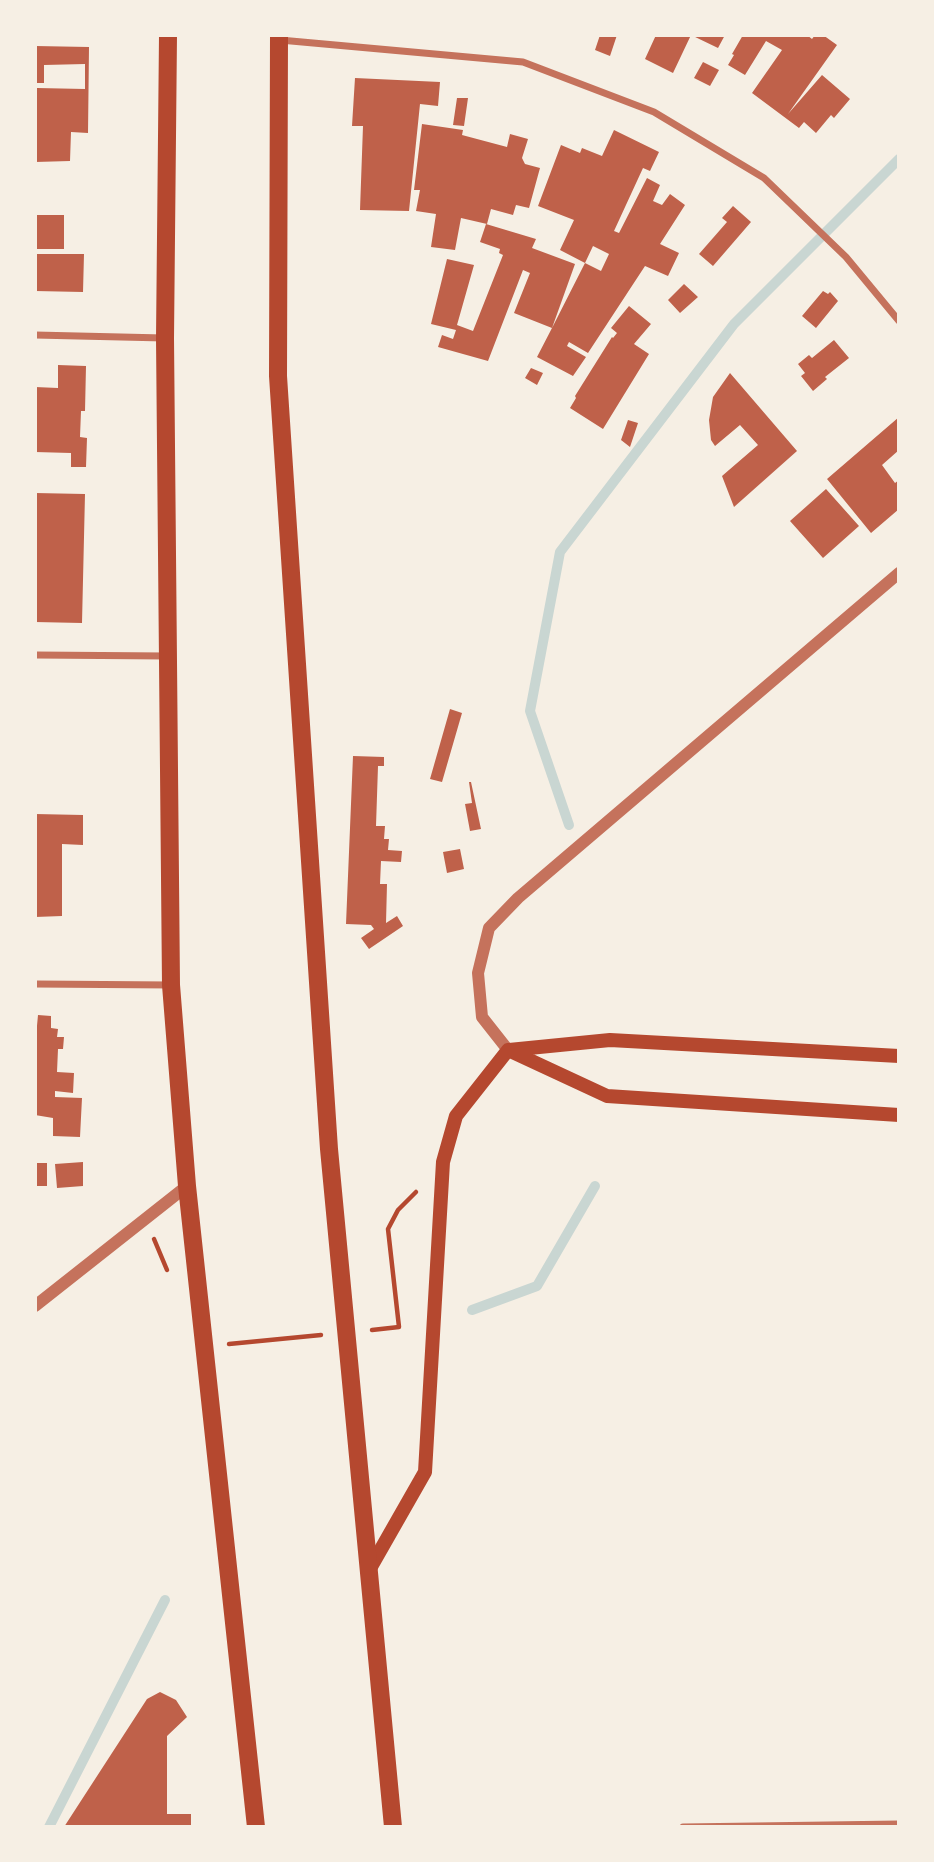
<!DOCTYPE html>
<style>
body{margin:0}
#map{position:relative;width:934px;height:1862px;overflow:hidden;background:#f6efe4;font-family:Ubuntu,sans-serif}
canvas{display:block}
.frame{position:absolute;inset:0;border:37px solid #f6efe4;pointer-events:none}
</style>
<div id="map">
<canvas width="934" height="1862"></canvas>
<div class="frame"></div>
</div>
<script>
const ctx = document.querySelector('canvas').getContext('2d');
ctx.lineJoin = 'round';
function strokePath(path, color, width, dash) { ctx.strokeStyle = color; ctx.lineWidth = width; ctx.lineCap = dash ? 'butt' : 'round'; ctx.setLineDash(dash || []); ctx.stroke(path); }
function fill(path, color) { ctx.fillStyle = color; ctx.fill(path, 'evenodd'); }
strokePath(new Path2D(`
 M569,825L530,711L560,552L734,324L899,159
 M472,1310L537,1286L595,1186
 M49,1827L165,1600`), '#c9d6d2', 10);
fill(new Path2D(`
 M600,35H617L610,56L595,50Z
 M656,35H725L718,48L691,35L673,73L645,59Z
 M743,35H807L812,39L815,35H823L837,45L788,114L822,75L850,99L834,118L831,115L816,133L804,122L799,128L752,93L782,50L766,41L745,75L728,65L734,55L732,54Z
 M35,46L89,47L88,133L71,132L70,161L35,162L37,88L85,89V64L44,65V83H35Z
 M703,62L719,70L710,86L694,78Z
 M355,78L440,82L438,106L420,104L409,211L360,210L363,126H352Z
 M457,98H468L464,126L453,125Z
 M422,124L463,130L462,135L507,147L510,134L528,139L522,158L525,164L540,168L529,208L516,205L513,215L491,209L487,224L461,218L455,250L431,247L436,214L416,211L420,190H414Z
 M614,130L659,152L650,171L643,168L614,231L619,233L647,178L660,185L653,201L662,205L670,194L685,205L660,244L679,253L668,276L645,266L588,353L569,342L567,346L586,357L573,376L537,357L552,328L514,313L530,273L523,270L488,361L438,347L442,335L453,339L456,330L431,324L447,259L474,265L457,325L473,331L503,255L499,253L500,249L480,242L486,224L536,239L532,248L575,264L552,328L585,263L601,271L609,254L593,246L585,263L560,250L574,220L538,206L561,145L580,153L582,148L602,156Z
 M733,206L751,222L713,266L699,254L727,222L722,218Z
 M35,215H64V249H35Z
 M35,254H84L83,292L35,291Z
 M684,284L698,297L680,313L668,300Z
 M823,291L828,294L830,292L838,301L816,328L802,316Z
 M629,306L651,324L634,344L649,354L603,429L570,408L576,398L575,396L612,337L613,338L617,333L611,328Z
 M834,340L849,358L825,377L827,379L813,391L801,376L805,373L798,364L809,355L812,358Z
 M58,365L86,366L85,411H81L80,437L87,438L86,467H71V453L35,452V387L58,388Z
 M531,368L543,373L537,385L525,378Z
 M730,373L797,451L734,507L722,476L758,445L740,425L715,446L711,440L709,420L713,397Z
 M899,417V450L882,465L895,483L899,480V509L871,533L827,479Z
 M628,420L638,423L630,447L621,440Z
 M826,489L859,526L823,558L790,521Z
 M35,493L85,494L82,623L35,622Z
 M450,709L462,713L442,782L430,779Z
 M353,756L384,757V766H378L376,826H385L384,839H389L388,850L402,851L401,862L381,861L380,884H387L386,923L397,916L403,926L369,949L361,938L374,929L371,925L346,924Z
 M469,782H471L481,829L470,831L465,804L472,803Z
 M35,814L83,815V845L62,844V916L35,917Z
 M460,849L464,869L447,873L443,852Z
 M38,1015L51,1016V1028L58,1029L57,1037H64L63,1049H58L57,1072L74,1073L73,1093L55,1091V1097L82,1098L80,1137L53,1136V1118L35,1115V1047Z
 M83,1162V1186L57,1188L55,1164Z
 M35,1163H47V1186H35Z
 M160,1692L176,1700L187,1717L167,1736V1814H191V1827H64L147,1699Z`), '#bf614a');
strokePath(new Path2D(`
 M154,1239L167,1270
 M372,1330L399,1327L388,1229L398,1210L416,1192
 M229,1344L321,1335`), '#b5482f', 4.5);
strokePath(new Path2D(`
 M280,40L523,62L654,112L764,178L846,257L899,321
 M35,335L164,338
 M35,655L167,656
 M35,984L171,985
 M683,1827L899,1824`), '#c5725c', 7);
strokePath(new Path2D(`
 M508,1050L482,1017L478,973L489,928L518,898L899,573
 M35,1306L187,1186`), '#c5725c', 12);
strokePath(new Path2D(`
 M508,1050L607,1096L899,1115
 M509,1050L610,1040L899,1056
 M368,1572L425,1472L443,1162L456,1116L508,1050`), '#b5482f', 14);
strokePath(new Path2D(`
 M168,35L165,338L171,985L187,1186L256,1827
 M279,35L278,376L329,1149L393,1827`), '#b5482f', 18);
</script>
